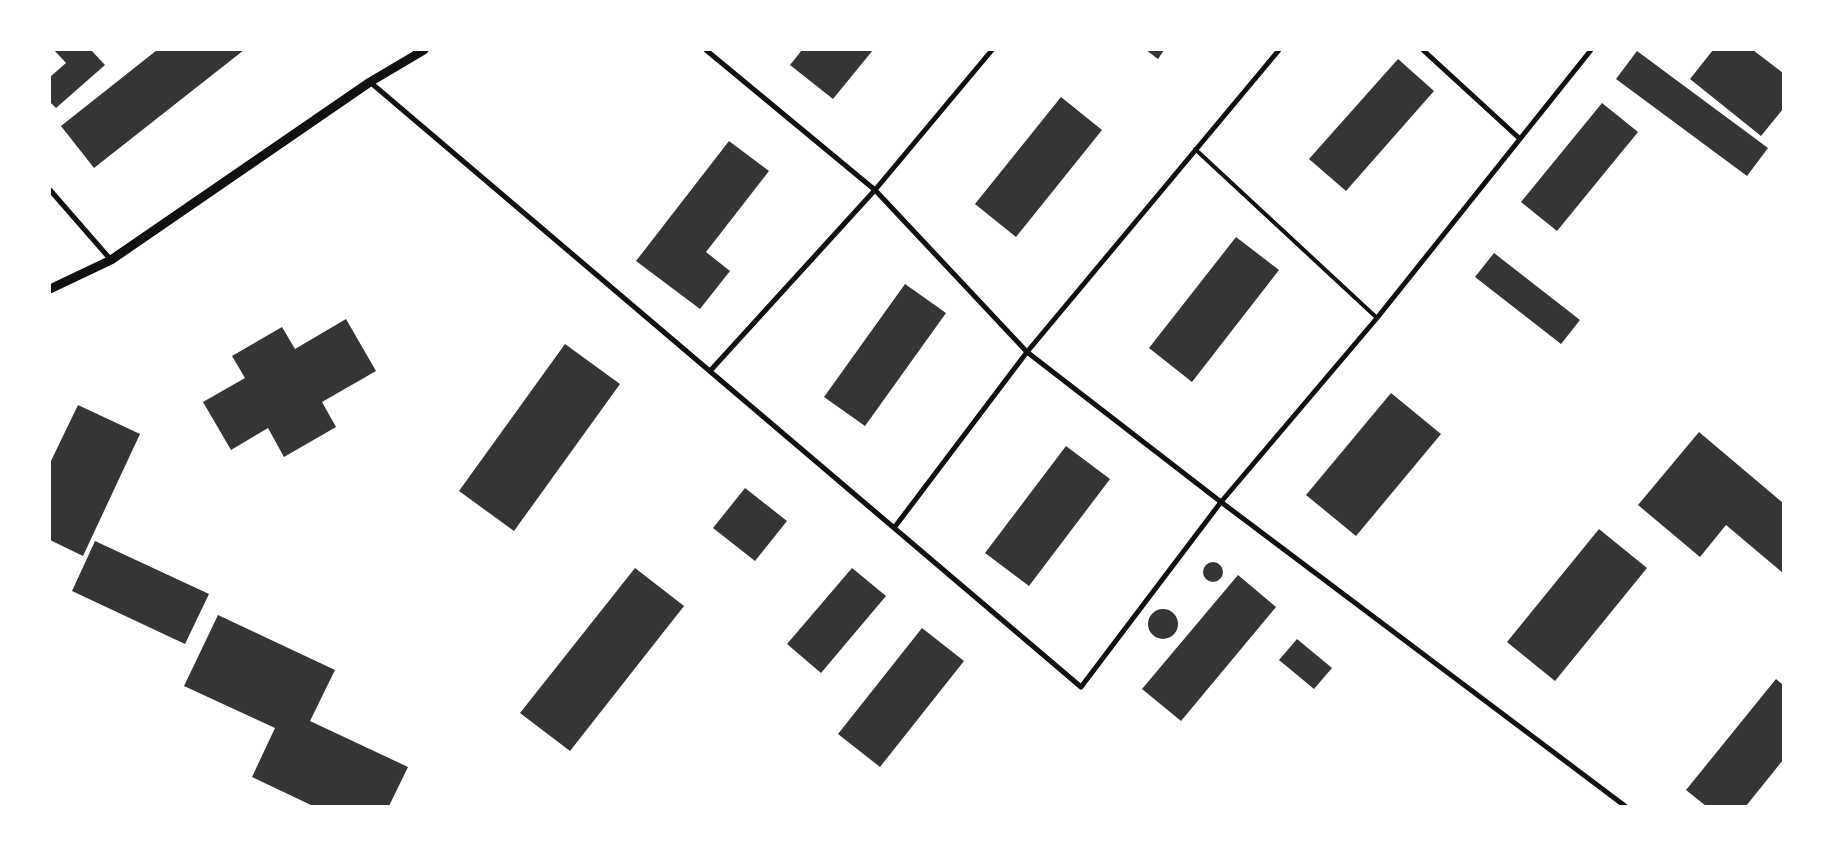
<!DOCTYPE html>
<style>
body{margin:0}
#map{position:relative;width:1833px;height:856px;overflow:hidden;background:#fff;font-family:Raleway,sans-serif}
canvas{display:block}
.frame{position:absolute;inset:0;border:51px solid #fff;pointer-events:none}
</style>
<div id="map">
<canvas width="1833" height="856"></canvas>
<div class="frame"></div>
</div>
<script>
const ctx = document.querySelector('canvas').getContext('2d');
ctx.lineJoin = 'round';
function fill(path, color) { ctx.fillStyle = color; ctx.fill(path, 'evenodd'); }
function strokePath(path, color, width, dash) { ctx.strokeStyle = color; ctx.lineWidth = width; ctx.lineCap = dash ? 'butt' : 'round'; ctx.setLineDash(dash || []); ctx.stroke(path); }
fill(new Path2D(`
 M54,50H91L105,65L56,108L50,102V77L66,63Z
 M157,50H244L94,168L61,126Z
 M802,50H873L833,99L790,65Z
 M1146,50H1164L1158,59Z
 M1713,50H1753L1783,73V109L1761,136L1690,79Z
 M1637,51L1768,148L1747,176L1616,79Z
 M1398,59L1434,91L1346,191L1309,159Z
 M1061,97L1102,130L1016,237L975,204Z
 M1602,103L1638,132L1557,231L1521,202Z
 M729,141L769,171L706,252L730,271L700,309L636,261Z
 M1236,237L1279,270L1192,382L1149,348Z
 M1494,253L1580,320L1561,344L1475,277Z
 M905,284L946,313L865,426L824,397Z
 M346,319L376,371L322,402L336,427L284,457L268,428L231,450L203,402L245,378L232,356L282,327L295,349Z
 M565,344L620,384L514,531L459,491Z
 M1391,393L1441,434L1356,536L1306,495Z
 M78,405L140,434L83,556L50,540V463Z
 M1699,432L1783,503V573L1726,525L1700,557L1638,505Z
 M1066,446L1110,479L1029,586L985,553Z
 M745,488L787,521L755,561L713,528Z
 M1599,529L1647,568L1555,681L1507,642Z
 M95,541L209,594L185,644L72,591Z
 M1203 572a10 10 0 1 1 20 0a10 10 0 1 1-20 0Z
 M635,568L684,606L570,751L520,713Z
 M852,568L886,596L821,673L787,644Z
 M1238,575L1276,607L1181,721L1142,689Z
 M1148 624a15 15 0 1 1 30 0a15 15 0 1 1-30 0Z
 M218,615L335,670L310,721L408,767L389,806H313L252,777L275,728L184,686Z
 M922,628L964,661L880,767L838,734Z
 M1297,639L1332,668L1314,689L1279,660Z
 M1776,679L1783,685V760L1746,806H1706L1686,790Z`), '#353535');
strokePath(new Path2D(`
 M1195,149L1377,318`), '#111', 4);
strokePath(new Path2D(`
 M706,50L875,190L1027,352L1221,502L1625,806
 M1423,50L1520,139
 M370,82L1081,687L1221,502L1377,318L1591,50
 M50,190L111,260
 M710,371L875,190L992,50
 M894,528L1027,352L1279,50`), '#111', 5);
strokePath(new Path2D(`
 M50,289L111,260L370,82L424,50`), '#111', 9);
</script>
